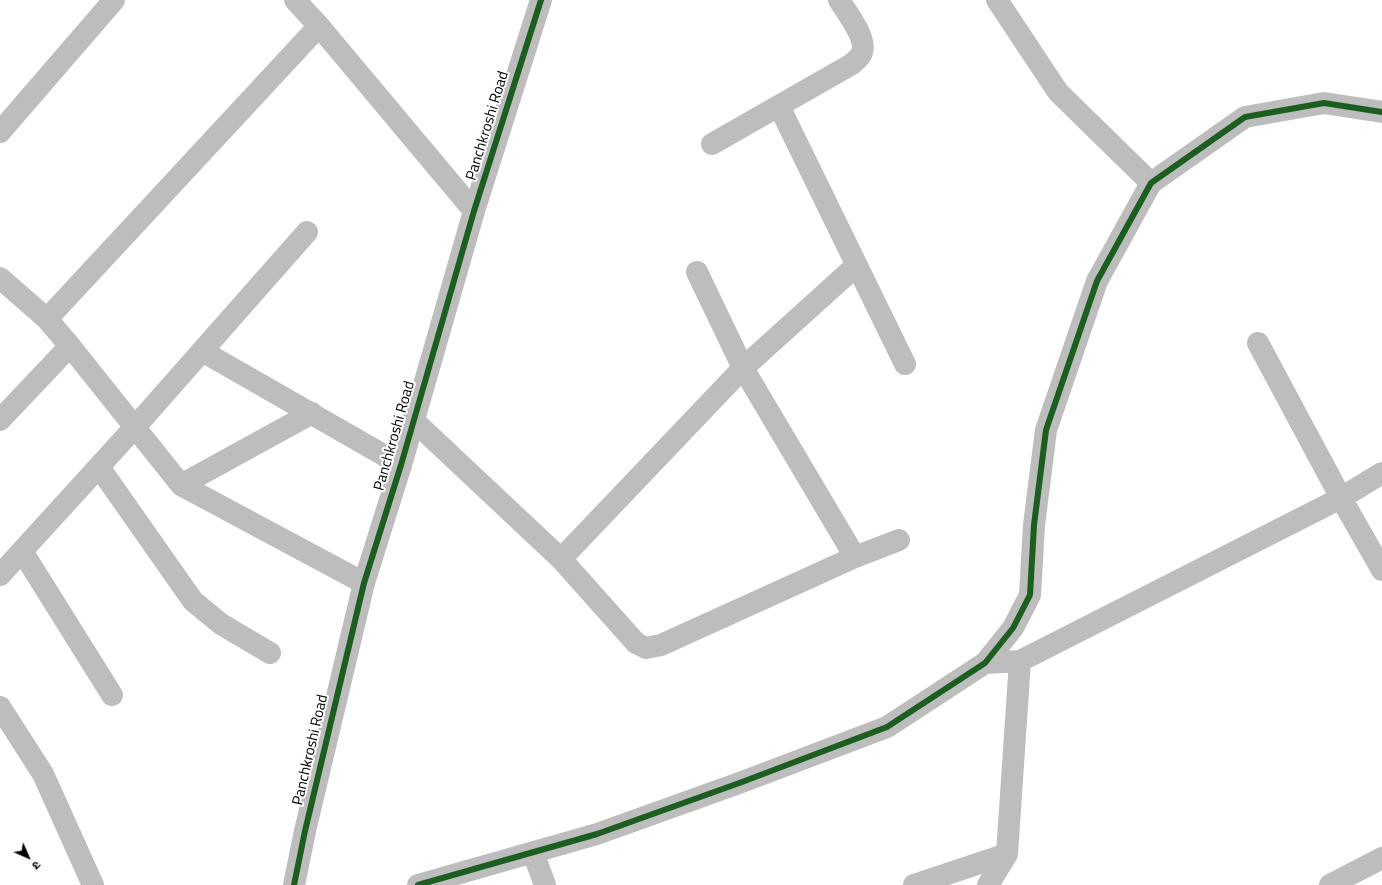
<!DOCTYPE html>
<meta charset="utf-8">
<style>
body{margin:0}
#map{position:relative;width:1382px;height:885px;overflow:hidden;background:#fff;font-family:"Titillium Web","Noto Sans Devanagari",sans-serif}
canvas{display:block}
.north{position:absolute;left:8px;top:837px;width:40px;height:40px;-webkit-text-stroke:3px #fff;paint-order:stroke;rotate:135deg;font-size:11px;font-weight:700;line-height:16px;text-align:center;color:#000}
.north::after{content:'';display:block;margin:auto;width:14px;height:18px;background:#000;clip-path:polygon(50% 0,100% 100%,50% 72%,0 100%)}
</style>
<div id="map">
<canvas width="1382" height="885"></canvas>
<div class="north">उ</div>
</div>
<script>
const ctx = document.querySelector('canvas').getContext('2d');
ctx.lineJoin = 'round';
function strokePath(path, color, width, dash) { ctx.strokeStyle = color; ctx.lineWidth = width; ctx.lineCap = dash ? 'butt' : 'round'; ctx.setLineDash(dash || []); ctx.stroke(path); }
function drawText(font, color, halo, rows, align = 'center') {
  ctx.font = font + ' "Titillium Web",sans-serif'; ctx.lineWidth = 4; ctx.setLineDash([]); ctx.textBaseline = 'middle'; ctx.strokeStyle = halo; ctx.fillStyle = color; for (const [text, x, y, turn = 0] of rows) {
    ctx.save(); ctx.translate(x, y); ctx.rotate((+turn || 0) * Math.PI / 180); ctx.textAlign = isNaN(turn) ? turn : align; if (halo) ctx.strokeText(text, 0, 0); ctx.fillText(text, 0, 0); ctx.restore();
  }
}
strokePath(new Path2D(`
 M295,0L319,26L474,211
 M997,0L1058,92L1151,183
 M779,106L905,364
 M0,132L114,0
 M712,144L852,64C855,61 861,57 862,52C867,38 847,13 839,0
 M0,278L47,319L70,346L181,485L364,583
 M47,319L319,26
 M1258,343L1341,498L1382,570
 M202,351L401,465
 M0,420L70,346
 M413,420L561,559L743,368L697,272
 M99,467L193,601L221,624L270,653
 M181,485L312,413
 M22,551L112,695
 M855,557L743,368L857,265
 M561,559L636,643L646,648L661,645L855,557L899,540
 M0,575L135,427L307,232
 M985,663L1020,661L1341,498L1382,473
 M0,707L43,774L93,885
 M533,852L545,885
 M418,885L597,834L742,782L887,727L985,663L1013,628L1030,595L1034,525L1046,430L1097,281L1151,183L1245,117L1324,103L1382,112
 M914,885L1007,854
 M988,885L1007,854L1020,661
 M1330,885L1382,858`), '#bdbdbd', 22);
strokePath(new Path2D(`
 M294,885L305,831L364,583L401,465L474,211L541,0`), '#bdbdbd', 22);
strokePath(new Path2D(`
 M294,885L305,831L364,583L401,465L474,211L541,0
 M418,885L597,834L742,782L887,727L985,663L1013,628L1030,595L1034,525L1046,430L1097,281L1151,183L1245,117L1324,103L1382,112`), '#1b5e20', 6);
drawText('15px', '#000', '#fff', [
 ["Panchkroshi Road",488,126,-73],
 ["Panchkroshi Road",395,436,-74],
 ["Panchkroshi Road",311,750,-77]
]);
</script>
